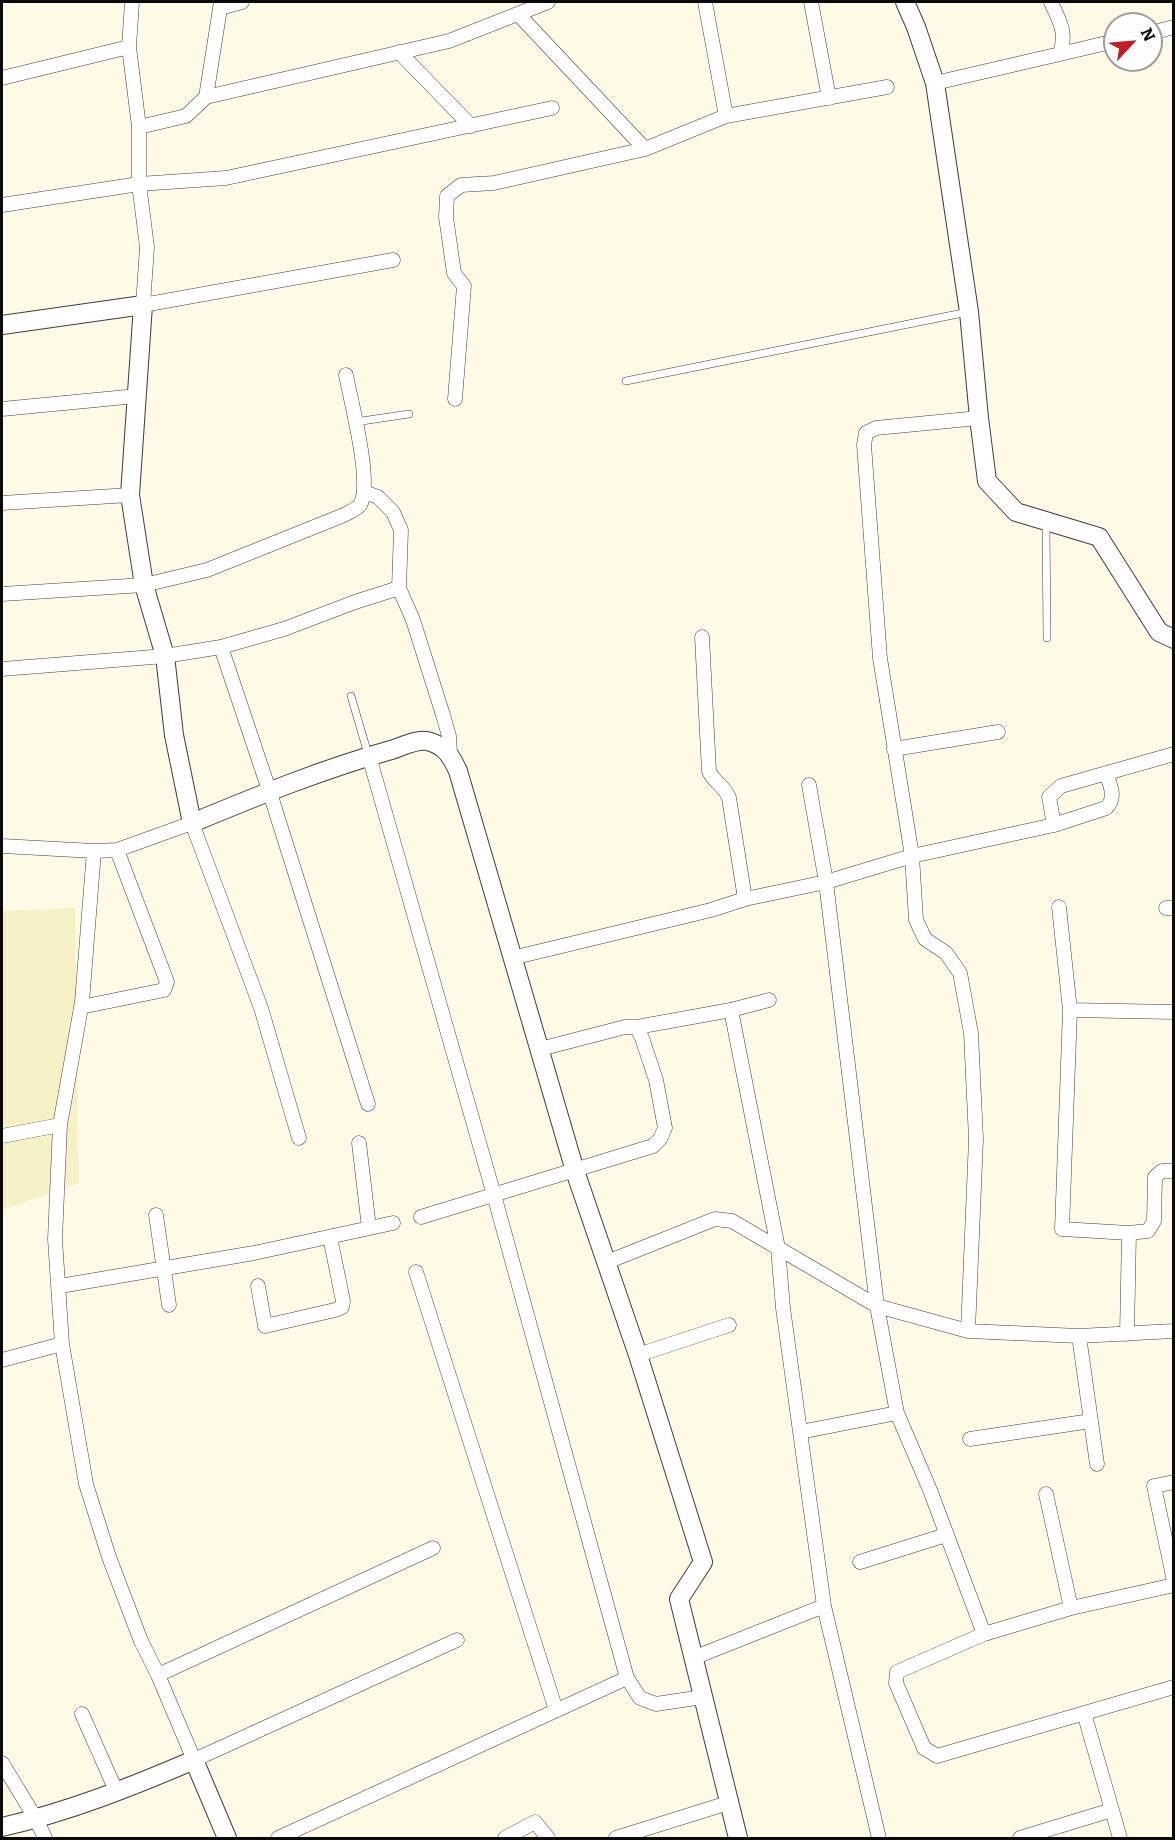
<!DOCTYPE html>
<style>
body{margin:0}
#map{position:relative;width:1175px;height:1840px;overflow:hidden;background:#fffae6;font-family:Bitter,serif}
canvas{display:block}
.frame{position:absolute;inset:0;border:3px solid #0a0a0a;pointer-events:none}
.north{position:absolute;left:1103px;top:12px;width:60px;height:60px;box-sizing:border-box;background:#fff;border:2px solid #9d9d9d;border-radius:50%;rotate:64deg;font-size:16px;font-weight:700;line-height:24px;text-align:center;color:#0a0a0a}
.north::after{content:'';display:block;margin:auto;width:21px;height:27px;background:#c01b26;clip-path:polygon(50% 0,100% 100%,50% 72%,0 100%)}
</style>
<div id="map">
<canvas width="1175" height="1840"></canvas>
<div class="frame"></div>
<div class="north">N</div>
</div>
<script>
const ctx = document.querySelector('canvas').getContext('2d');
ctx.lineJoin = 'round';
function fill(path, color) { ctx.fillStyle = color; ctx.fill(path, 'evenodd'); }
function strokePath(path, color, width, dash) { ctx.strokeStyle = color; ctx.lineWidth = width; ctx.lineCap = dash ? 'butt' : 'round'; ctx.setLineDash(dash || []); ctx.stroke(path); }
fill(new Path2D(`
 M75,908L79,1183L2,1210V911Z`), '#f6f1c5');
const service = new Path2D(`
 M626,381L968,312
 M355,422L409,414
 M1046,523L1047,638
 M351,696L368,754`);
const minor = new Path2D(`
 M132,2L129,47L139,127V184L147,247L143,305L393,260
 M705,2L726,116
 M811,2L829,98
 M220,8L242,2
 M518,14L645,149
 M1151,33L1174,27
 M399,52L471,126
 M1060,54L1115,41
 M2,78L129,47
 M935,83L1060,54C1067,31 1060,23 1051,2
 M206,97L449,41L548,2
 M139,127L186,116L206,97L221,2
 M2,205L139,184L226,178L552,108
 M455,399L464,286L454,273L446,217L447,196L461,185L494,183L645,149L726,116L887,87
 M2,409L137,396
 M364,492L378,497L393,512L401,530L399,588L413,620L443,715L449,736L450,754
 M2,503L130,495
 M2,594L144,585L207,570L344,515C349,512 357,509 360,505C373,484 351,402 346,375
 M702,637L709,771C714,783 725,786 729,798L745,899
 M221,647L269,790L368,1104
 M2,669L165,656L221,647L284,629L355,602L399,588
 M894,749L998,732
 M369,756L494,1195L627,1678
 M809,785L826,882L877,1306L897,1413L930,1490L984,1634L1071,1608L1174,1585
 M1054,825L1106,808C1117,798 1110,785 1106,773
 M2,846L94,851L117,850L192,823L261,1008L299,1138
 M94,851L82,1002L60,1125L55,1239L62,1344L86,1484L109,1557L141,1641L158,1675L194,1760L457,1640
 M1059,907L1070,1010L1062,1229L1129,1233L1148,1231L1154,1221L1155,1177L1162,1171H1174
 M1166,908H1174
 M512,958L711,910L745,899L826,882L912,856L1054,825L1049,797L1061,786L1174,754
 M81,1007L164,990L167,982L117,850
 M731,1010L778,1248L783,1308L824,1606L879,1838
 M1070,1010L1174,1012
 M637,1027L731,1010L769,1000
 M2,1136L60,1125
 M359,1143L369,1228
 M156,1215L169,1305
 M421,1217L653,1146L660,1139L665,1128L656,1080L642,1038L637,1027H625L540,1049
 M607,1262L715,1219L732,1221L877,1306L968,1331L1079,1336L1174,1331
 M416,1272L556,1710
 M60,1286L254,1253L393,1223
 M258,1286L265,1326L335,1310L342,1307L343,1301L330,1237
 M968,1331L976,1139L971,1033L960,973L946,953L925,939L916,920L912,856L880,658L864,445L866,433L876,428L979,418
 M1127,1334L1129,1233
 M1079,1336L1097,1464
 M638,1355L729,1325
 M2,1360L62,1344
 M800,1432L897,1413
 M970,1439L1091,1421
 M1174,1482L1154,1486L1174,1581
 M1046,1494L1071,1608
 M860,1562L946,1535
 M984,1634L897,1672L896,1683L924,1748L937,1756L1174,1687
 M693,1658L824,1606
 M158,1675L433,1548
 M1084,1713L1120,1838
 M82,1714L117,1793
 M2,1763L36,1819L45,1838
 M278,1838L627,1678L640,1698L656,1704L703,1697
 M505,1838L535,1822L548,1838
 M616,1838L728,1803
 M1020,1838L1112,1810`);
const tertiary = new Path2D(`
 M905,2L916,27L935,83L969,312L979,418L987,481L1016,512L1099,537L1159,632L1174,639
 M2,325L143,305L130,495L144,585L165,656L174,735L192,823C257,796 323,769 391,750C401,747 416,739 427,741C445,745 451,756 458,771L575,1171L638,1355L703,1562L679,1599L738,1838
 M2,1827C68,1812 131,1787 194,1760L227,1838`);
strokePath(service, '#3d3d3d', 8);
strokePath(minor, '#3d3d3d', 15);
strokePath(tertiary, '#3d3d3d', 20);
strokePath(service, '#fff', 7);
strokePath(minor, '#fff', 14);
strokePath(tertiary, '#fff', 18);
</script>
